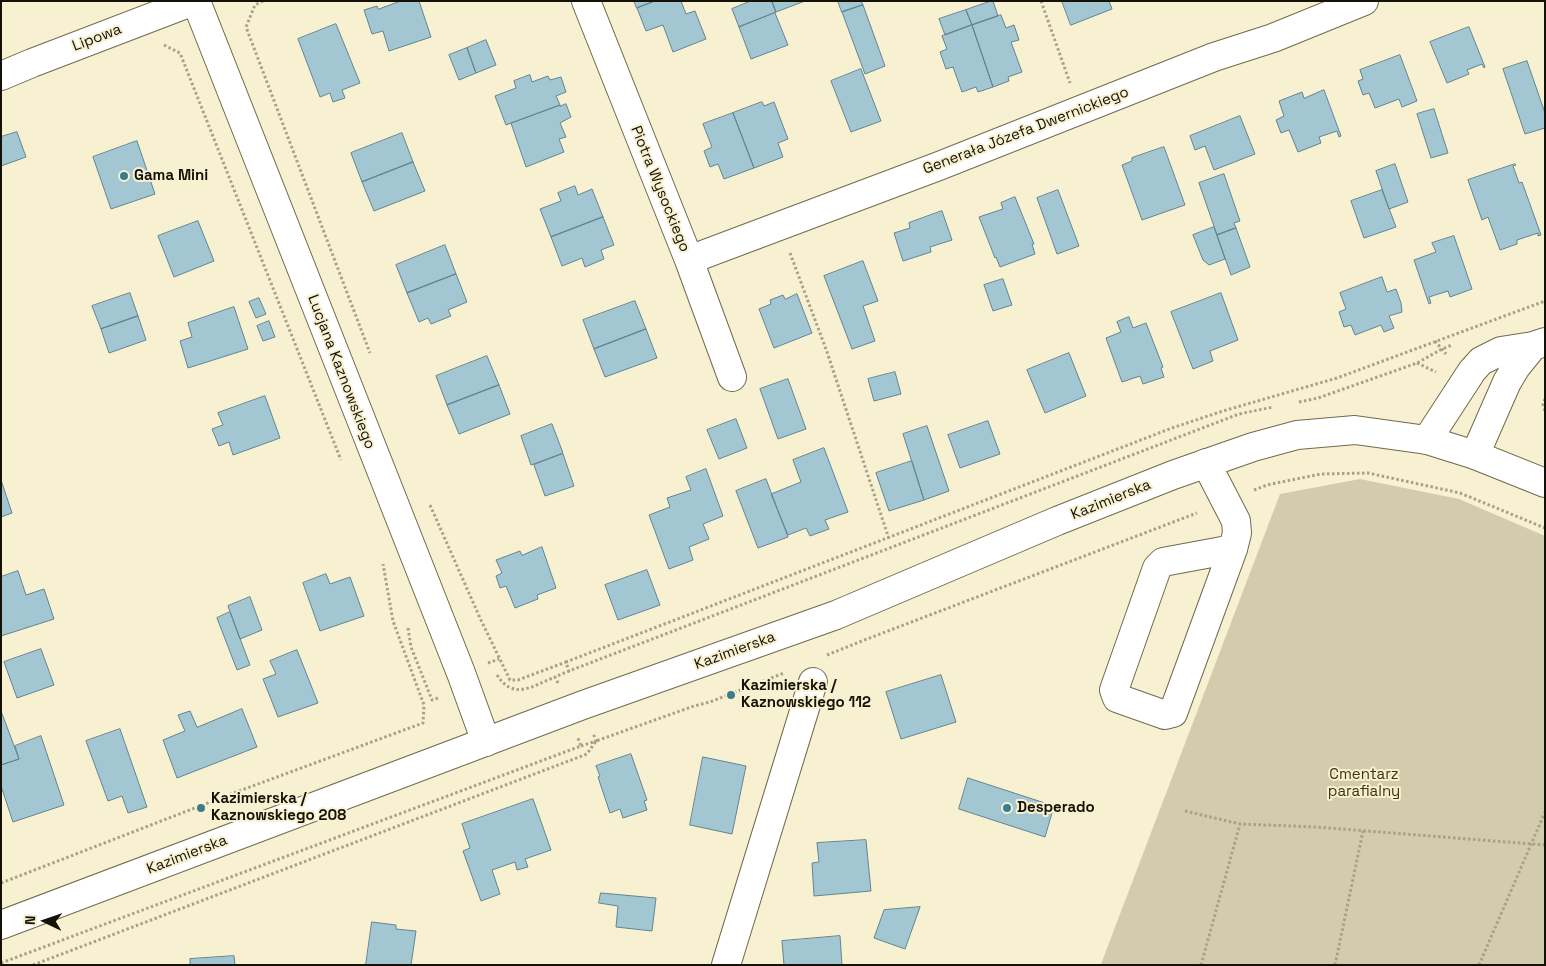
<!DOCTYPE html>
<meta charset="utf-8">
<style>
body{margin:0}
#map{position:relative;width:1546px;height:966px;overflow:hidden;background:#f8f1d1;font-family:"Space Grotesk",sans-serif}
canvas{display:block}
.frame{position:absolute;inset:0;border:2px solid #141207;pointer-events:none}
.north{position:absolute;left:20px;top:896px;width:50px;height:50px;-webkit-text-stroke:4px #f8f1d1;paint-order:stroke;rotate:273deg;font-size:14px;font-weight:700;line-height:20px;text-align:center;color:#141207}
.north::after{content:'';display:block;margin:auto;width:18px;height:22px;background:#141207;clip-path:polygon(50% 0,100% 100%,50% 72%,0 100%)}
</style>
<div id="map">
<canvas width="1546" height="966"></canvas>
<div class="frame"></div>
<div class="north">N</div>
</div>
<script>
const ctx = document.querySelector('canvas').getContext('2d');
ctx.lineJoin = 'round';
function fill(path, color) { ctx.fillStyle = color; ctx.fill(path, 'evenodd'); }
function strokePath(path, color, width, dash) { ctx.strokeStyle = color; ctx.lineWidth = width; ctx.lineCap = dash ? 'butt' : 'round'; ctx.setLineDash(dash || []); ctx.stroke(path); }
function drawText(font, color, halo, rows, align = 'center') {
  ctx.font = font + ' "Space Grotesk",sans-serif'; ctx.lineWidth = 4; ctx.setLineDash([]); ctx.textBaseline = 'middle'; ctx.strokeStyle = halo; ctx.fillStyle = color; for (const [text, x, y, turn = 0] of rows) {
    ctx.save(); ctx.translate(x, y); ctx.rotate((+turn || 0) * Math.PI / 180); ctx.textAlign = isNaN(turn) ? turn : align; if (halo) ctx.strokeText(text, 0, 0); ctx.fillText(text, 0, 0); ctx.restore();
  }
}
fill(new Path2D(`
 M1360,479L1459,499L1545,536V965L1101,964L1280,494Z`), '#d2ccac');
const building = new Path2D(`
 M401,1H419L431,37L389,51L383,31L372,34L364,10L377,6L378,9Z
 M634,1H655L637,8Z
 M655,1H681L686,14L695,11L706,39L673,52L663,25L646,31L637,8Z
 M751,1H772L776,12L739,27L732,9Z
 M772,1H805L776,12Z
 M838,1H861L863,5L842,12Z
 M991,1H993L998,16L972,25L966,10Z
 M1062,1H1109L1112,9L1071,25Z
 M863,5L885,66L865,74L842,12Z
 M966,10L972,25L945,35L939,19Z
 M775,13L788,45L751,59L739,27Z
 M1001,15L1006,28L1014,25L1019,40L1011,42L1022,72L1008,77L1009,81L993,87L972,25Z
 M336,24L360,83L342,90L345,98L333,102L330,93L320,97L298,39Z
 M972,25L993,87L978,92L976,87L962,92L953,67L946,69L940,52L947,49L942,36Z
 M1469,27L1485,67L1484,68L1482,64L1467,70L1469,74L1447,83L1430,42Z
 M486,40L496,65L476,73L467,48Z
 M467,48L476,73L459,80L449,55Z
 M1400,55L1417,101L1402,107L1399,99L1375,108L1369,93L1363,95L1358,81L1363,79L1360,70Z
 M1527,61L1545,113V128L1525,134L1503,69Z
 M861,69L881,121L851,132L831,81Z
 M530,75L532,82L548,76L550,80L561,77L566,92L556,96L560,105L506,125L495,96L516,88L514,81Z
 M1324,90L1341,136L1339,137L1337,131L1319,137L1321,143L1298,152L1289,130L1281,133L1276,120L1284,116L1279,101L1302,92L1304,98Z
 M762,102L764,106L774,102L788,139L778,143L783,157L754,168L733,113Z
 M566,104L571,117L560,123L566,137L559,139L564,152L526,167L511,123L560,105V106Z
 M1434,109L1448,153L1431,158L1417,114Z
 M733,113L754,168L724,179L718,164L710,167L704,151L712,147L703,124Z
 M1240,116L1255,154L1214,170L1205,146L1195,150L1190,136Z
 M17,132L26,157L1,166V137Z
 M402,133L413,162L362,182L351,153Z
 M137,141L155,194L111,209L93,157Z
 M1164,147L1185,205L1142,220L1122,165L1132,161V158Z
 M413,162L425,191L374,211L362,182Z
 M1395,164L1408,202L1389,209L1376,171Z
 M1515,164L1516,165L1513,166L1519,183L1522,182L1541,235L1538,236V233L1517,240V244L1500,250L1488,217L1482,220L1468,180Z
 M1224,174L1240,221L1234,223L1236,228L1217,235L1199,183Z
 M575,186L578,195L592,189L603,217L551,237L540,209L561,201L558,193Z
 M1058,190L1079,246L1057,254L1037,198Z
 M1382,190L1396,227L1364,238L1351,201Z
 M1015,197L1034,244H1032L1035,254L1000,267L996,257L995,258L979,217L1003,209L1001,203Z
 M942,211L952,240L930,247L931,252L903,261L894,233L910,228L909,223Z
 M603,217L614,245L601,250L604,259L585,267L582,258L562,266L551,237Z
 M198,221L214,261L174,277L158,236Z
 M1214,227L1225,259L1209,265L1203,260L1193,235Z
 M1236,228L1250,267L1231,275L1217,235Z
 M1454,236L1472,289L1450,297L1448,291L1429,297L1431,303L1429,304L1414,260L1436,252L1432,243Z
 M445,245L456,274L407,293L396,265Z
 M863,261L878,301L863,306L875,341L852,349L824,276Z
 M456,274L467,302L448,310L451,316L431,324L428,318L419,322L407,293Z
 M1382,277L1387,292L1396,289L1401,303L1402,312L1389,316L1394,328L1384,332L1381,325L1355,335L1351,325L1344,327L1339,312L1346,309L1340,293Z
 M1003,279L1012,305L993,311L984,285Z
 M130,293L138,316L101,329L92,306Z
 M1221,293L1238,340L1210,351L1213,361L1193,369L1171,312Z
 M797,294L812,333L774,348L759,309L771,304L770,300L783,295L785,299Z
 M259,298L266,314L256,318L249,302Z
 M635,301L646,329L594,349L583,320Z
 M234,307L248,349L188,368L180,341L192,337L188,323Z
 M138,316L146,340L109,353L101,329Z
 M1129,317L1133,328L1146,323L1163,367L1161,368L1164,377L1143,384L1140,376L1122,382L1106,338L1121,332L1117,322Z
 M269,321L275,337L263,341L257,326Z
 M646,329L657,358L605,377L594,349Z
 M1069,353L1086,396L1045,413L1027,370Z
 M487,356L499,385L447,405L436,376Z
 M895,372L901,394L874,401L868,379Z
 M788,379L806,429L778,439L760,389Z
 M499,385L510,414L459,434L447,405Z
 M265,396L280,438L233,455L229,442L219,446L212,429L223,425L218,413Z
 M736,419L747,448L719,459L707,430Z
 M988,421L1000,454L960,468L948,435Z
 M552,424L563,453L531,465L521,436Z
 M927,426L949,491L924,500L903,434Z
 M824,448L848,512L825,520L829,529L810,536L806,528L788,535L771,494L801,482L793,460Z
 M563,454L574,486L545,496L534,465Z
 M912,461L924,500L889,511L876,473Z
 M706,469L723,516L703,524L709,539L689,547L693,560L669,569L649,515L670,507L667,498L691,490L686,477Z
 M766,479L788,537L758,548L736,491Z
 M2,483L12,513L1,517V484Z
 M542,547L556,588L537,595L538,599L515,608L506,586L500,588L496,576L502,573L496,560L520,551L522,555Z
 M647,570L660,605L618,620L605,585Z
 M18,571L26,595L44,589L54,619L1,636V577Z
 M326,574L330,584L350,577L364,616L320,631L303,583Z
 M250,597L262,630L240,639L228,606Z
 M230,612L250,665L237,670L217,618Z
 M41,649L54,685L17,698L4,662Z
 M297,650L318,703L278,717L263,679L276,674L270,661Z
 M941,675L956,722L901,739L886,692Z
 M242,709L257,747L177,778L163,740L185,731L178,715L190,711L197,727Z
 M1,711L19,759L1,765Z
 M120,729L147,807L128,813L122,796L108,801L86,741Z
 M41,736L64,805L13,822L1,786V765L19,759L15,746Z
 M631,754L647,800L644,801L647,810L623,818L620,809L610,813L598,777L600,776L596,766Z
 M703,757L746,766L732,834L690,825Z
 M968,778L1054,806L1045,837L959,809Z
 M533,799L551,850L525,859L528,867L517,870L515,862L492,870L500,894L481,901L463,851L470,848L462,824Z
 M866,840L871,891L814,896L812,863L819,862L817,843Z
 M601,893L656,898L652,931L616,927L618,906L599,903Z
 M920,907L905,949L874,938L884,910Z
 M372,922L396,925V929L416,931L411,965H366Z
 M840,936L842,965H784L782,941Z
 M234,956L235,965H190V959Z`);
fill(building, '#a2c7d3');
strokePath(building, '#618490', 1);
const minor = new Path2D(`
 M196,1L461,673L486,742
 M586,1L689,260L732,377
 M1,76L32,63L194,1
 M689,260L939,166L1214,57L1273,38L1364,1
 M1427,440L1472,371L1481,361L1501,351L1533,346L1545,342
 M1475,455L1507,382L1516,367L1533,346
 M1206,463L1236,521L1237,533L1233,549L1173,713L1165,715L1117,698L1114,690L1157,568L1163,562L1233,549
 M726,965L813,682`);
const major = new Path2D(`
 M1,925L583,705L836,615L1057,521L1173,475L1253,447L1297,435L1355,430L1427,440L1475,455L1545,483`);
strokePath(minor, '#706a4d', 30);
strokePath(major, '#706a4d', 30);
strokePath(new Path2D(`
 M263,1L255,5L246,27L370,353
 M1041,1L1070,83
 M164,45L180,53L341,460
 M790,253L827,352L889,539
 M1435,341L1446,354
 M1417,363L1436,372
 M1545,399L1543,404L1545,411
 M1299,402L1318,398L1417,363L1442,349L1452,345
 M1254,490L1267,485L1321,474L1368,473L1460,493L1545,528
 M430,505L480,618L510,680H518L566,662
 M408,628L411,647L432,700L438,698
 M827,655L867,639L1197,513
 M488,663L499,659
 M569,672L566,662L1172,428L1223,411L1337,378L1545,301
 M497,675C514,701 532,686 555,677
 M558,683L555,677L569,671L1239,414L1273,407
 M581,746L596,741L593,733
 M1185,811L1240,824L1316,827L1545,845
 M1,883L231,794L423,723L424,705L393,621L383,564
 M1,963L581,746L578,738
 M33,965L587,754L596,741L694,706L710,702L784,673
 M1201,965L1240,824
 M1335,965L1363,831
 M1479,965L1545,812`), '#a6a188', 3, [2.5, 2.5]);
strokePath(minor, '#fff', 28);
strokePath(major, '#fff', 28);
for (const [x, y, r, color] of [
 [124,176,5,"#3b7c8f"],
 [731,695,5,"#3b7c8f"],
 [201,808,5,"#3b7c8f"],
 [1007,808,5,"#3b7c8f"]
]) { const dot = new Path2D(); dot.arc(x, y, r, 0, 2 * Math.PI); ctx.fillStyle = color; ctx.fill(dot); strokePath(dot, '#f8f1d1', 2); }
drawText('15px', '#141207', '#f8f1d1', [
 ["Lipowa",97,38,-21],
 ["Generała Józefa Dwernickiego",1026,131,-21],
 ["Piotra Wysockiego",660,189,68],
 ["Lucjana Kaznowskiego",341,372,69],
 ["Kazimierska",1111,500,-22],
 ["Kazimierska",735,651,-20],
 ["Kazimierska",187,855,-21]
]);
drawText('bold 15px', '#141207', '#f8f1d1', [
 ["Gama Mini",134,176],
 ["Kazimierska /",741,686],
 ["Kaznowskiego 112",741,703],
 ["Kazimierska /",211,799],
 ["Kaznowskiego 208",211,816],
 ["Desperado",1017,808]
], 'left');
drawText('15px', '#3c340a', '#f8f1d1', [
 ["Cmentarz",1364,775],
 ["parafialny",1364,792]
]);
</script>
